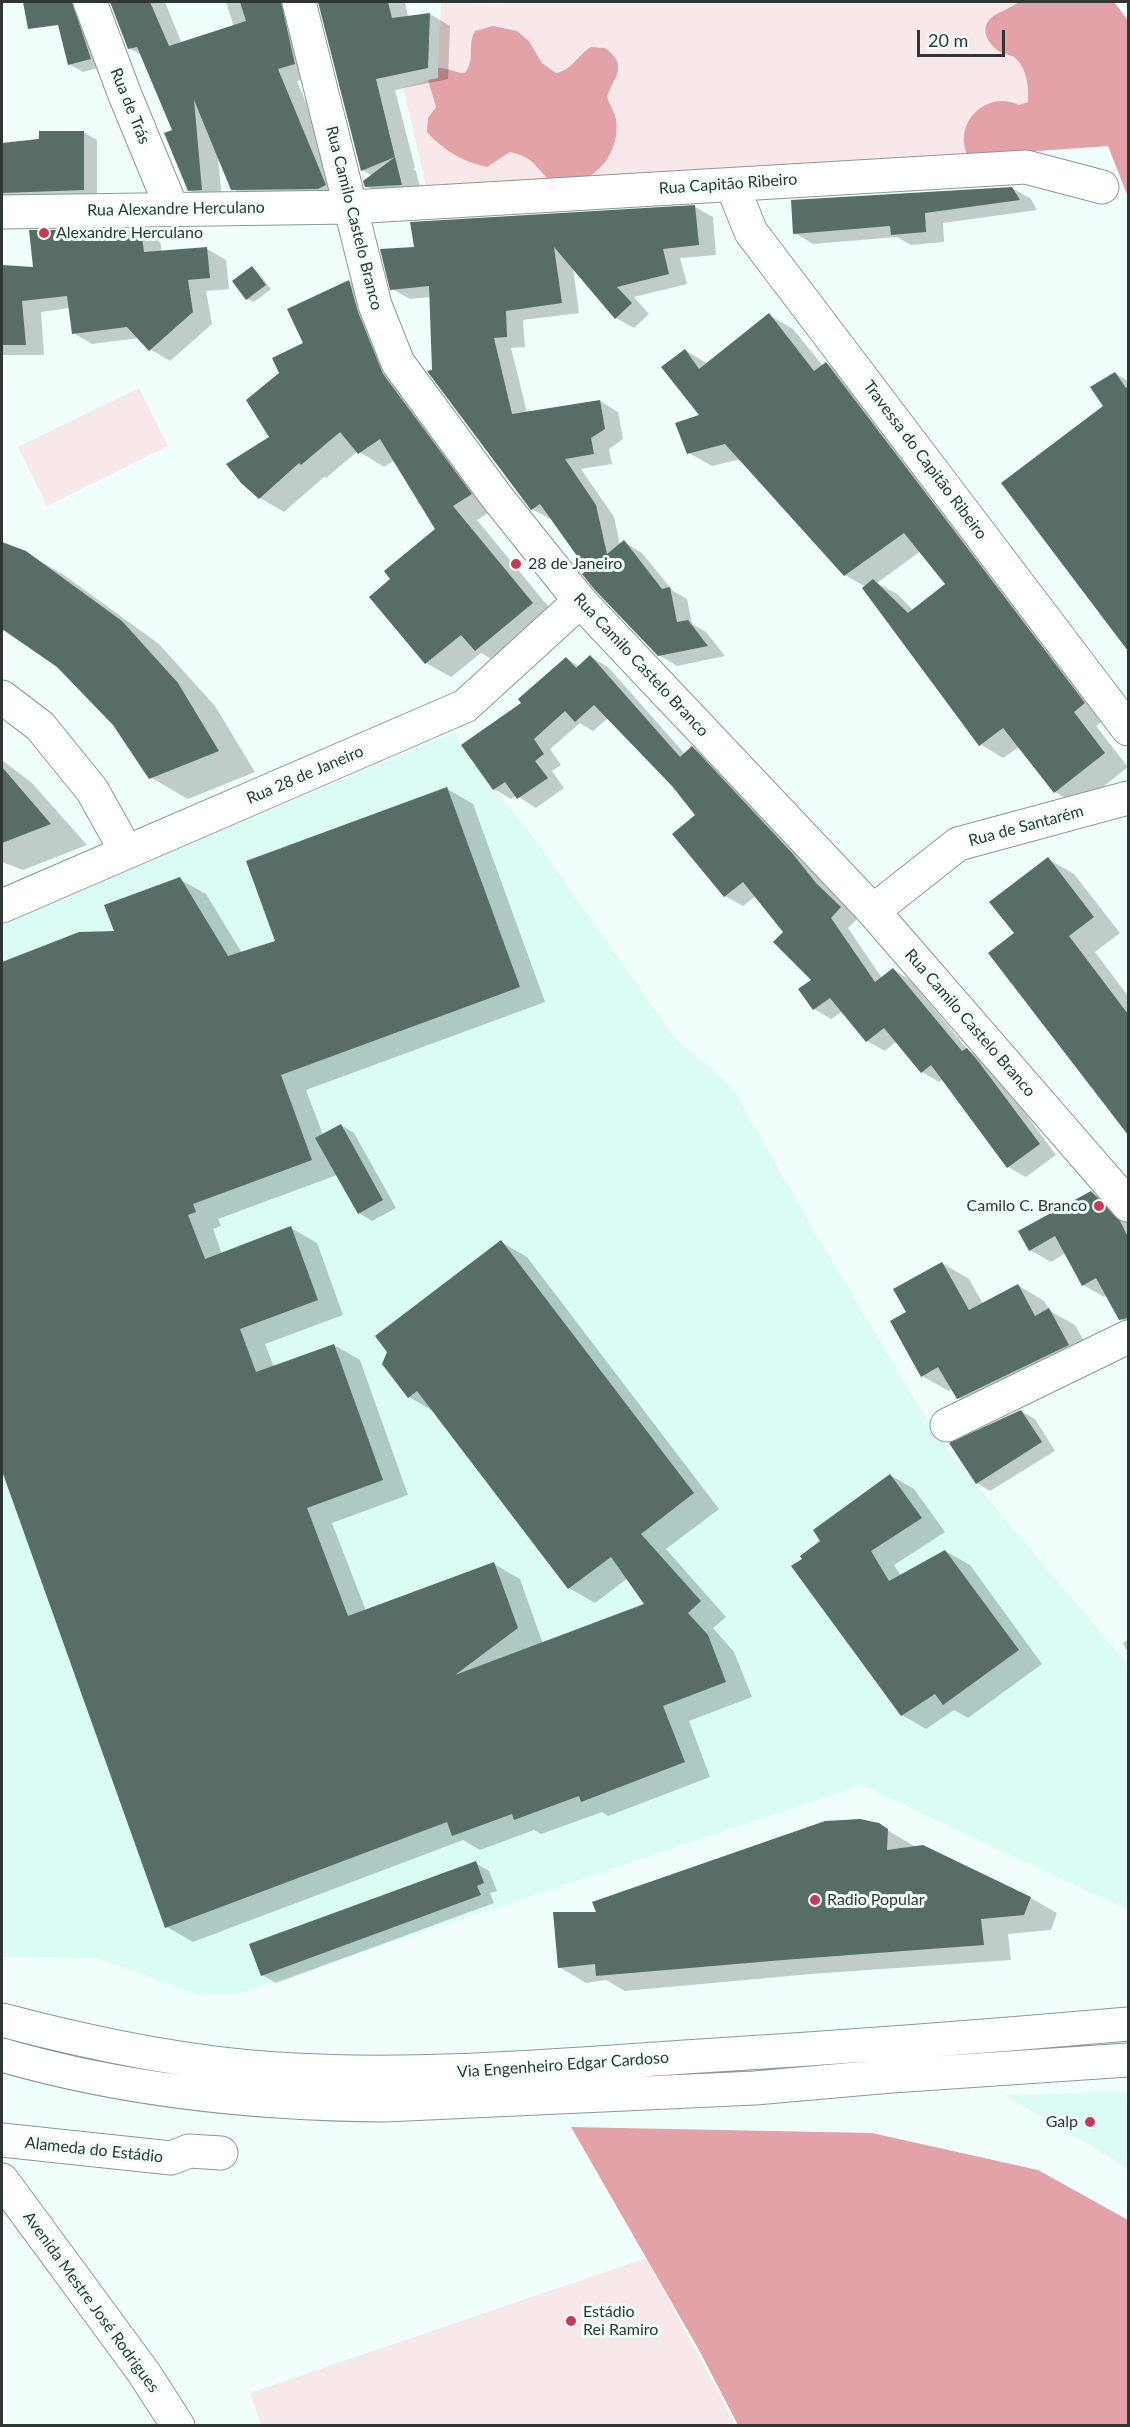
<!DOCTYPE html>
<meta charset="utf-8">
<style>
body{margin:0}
#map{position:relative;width:1130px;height:2427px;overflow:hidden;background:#f0fffb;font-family:Lato,sans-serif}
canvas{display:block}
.frame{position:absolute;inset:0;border:3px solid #2e3735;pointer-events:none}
.scale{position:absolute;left:917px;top:30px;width:88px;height:27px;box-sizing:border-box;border:3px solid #2e3735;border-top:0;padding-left:8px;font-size:18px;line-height:21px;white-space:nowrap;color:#2e3735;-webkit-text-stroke:4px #f0fffb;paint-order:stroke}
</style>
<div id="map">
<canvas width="1130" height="2427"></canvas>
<div class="frame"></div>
<div class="scale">20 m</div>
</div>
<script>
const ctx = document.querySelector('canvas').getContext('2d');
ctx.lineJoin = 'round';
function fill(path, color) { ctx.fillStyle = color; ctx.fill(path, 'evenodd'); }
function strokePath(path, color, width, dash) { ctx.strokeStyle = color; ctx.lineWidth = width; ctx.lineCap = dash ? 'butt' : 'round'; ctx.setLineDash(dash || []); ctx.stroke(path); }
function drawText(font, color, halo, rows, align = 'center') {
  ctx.font = font + ' Lato,sans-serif'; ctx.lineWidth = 6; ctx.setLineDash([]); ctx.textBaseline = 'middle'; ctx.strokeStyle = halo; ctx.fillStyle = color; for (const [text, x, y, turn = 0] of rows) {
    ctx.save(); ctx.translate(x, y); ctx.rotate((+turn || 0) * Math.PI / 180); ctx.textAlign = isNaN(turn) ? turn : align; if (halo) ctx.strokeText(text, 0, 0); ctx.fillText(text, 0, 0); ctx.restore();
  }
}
fill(new Path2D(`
 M455,732L460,745L533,837L674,1037L732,1087L816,1234L939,1440L1128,1665V1910L862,1785L237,1994L200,1995L97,1958L2,1957V923Z
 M1128,2092V2168L1005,2095Z`), '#dafcf4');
fill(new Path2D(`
 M441,2L502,4L507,2H1019L1007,11L993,16L986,31C990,53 1004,48 1015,58C1028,69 1029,88 1028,103L1019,105L1010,100L967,156L579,181C604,161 625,147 613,110C612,105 609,102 607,97L610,89L615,83L612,53L599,46L580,55L572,66L556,73L542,63L529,41L517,31L493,26L469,43L470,66L465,73C455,73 447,67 438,68Z
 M428,80L436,107L428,118L510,152L525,155L536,162L540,172L553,183L427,190L403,87Z
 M139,388L168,446L47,506L18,447Z
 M646,2258L736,2425H261L250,2393Z`), '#f9e8e9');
fill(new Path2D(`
 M1019,2H1114L1128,20V197L1108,146L967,156C966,151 964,146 964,142C962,112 994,92 1019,105L1028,102C1029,88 1027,68 1015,58C1012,55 1007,55 1002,53C990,47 978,30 991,18C996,13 1011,8 1019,2Z
 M493,26L517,31L529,41L542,63L556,73C574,69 577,55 591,47L605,48C630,66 613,78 607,97C610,105 614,111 616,119C620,144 605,172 581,180C572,183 561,182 553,183C533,167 537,158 510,152L487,167C463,162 443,150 427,132L428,118L436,107L428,80L438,78V68C447,67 455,73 465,73C476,58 466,49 475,31Z
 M571,2127L872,2133L1038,2170L1128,2220V2425H738L699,2350Z`), '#e2a2a7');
fill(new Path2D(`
 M111,2H165L182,44L234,27L226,2H305L315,75L297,81L345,197L253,201L233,189L218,156L222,201H210L189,190L174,130L143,56L129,48Z
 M320,2H405L408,17L430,14L450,26L448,79L395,90L415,168L413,169L416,171L422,196L387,198L366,186L373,176L362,170Z
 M73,13L87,21L104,66L83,72L69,64Z
 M2,90L3,144L83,132L97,140V197L2,196Z
 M1012,188L1031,199L1037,210L943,223L944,242L911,245L897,237L813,244L795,233Z
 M695,207L713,217L716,255L680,258L687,284L634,297L649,314L634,328L616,318L573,267L579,313L523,320L525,347L511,348L527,413L600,401L618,412L623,439L609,449L612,464L581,469L614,517L620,545L624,542L642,553L673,591L687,599L692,624L706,632L725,656L677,666L659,655L589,570L552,518L550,519L532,509L434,371L431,297L410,299L392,289L415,249Z
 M62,231L77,240L141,231L160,242L162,252L207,249L226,260L229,289L206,291L212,324L170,361L150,349L139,338L92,344L73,333L70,308L41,312L44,355H2V268H35Z
 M252,268L258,272L271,289L254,302L247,299Z
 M349,281L374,296L495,509L477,520L557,617L500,664L481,653L451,677L426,663L392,580L437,529L395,460L384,467L358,451L326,478L324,477L284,512L260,498L281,374Z
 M769,315L793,329L823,366L826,363L850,377L1108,717L1096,726L1128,767L1079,806L1055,792L1019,747L1003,758L980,744L866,587L845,575L741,459L712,466L689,453L701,416L685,350L708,364ZM921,551L947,584L914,611L897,594L877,583Z
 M1115,373L1128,381V650L1003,483L1105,406Z
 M2,543L26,553L64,575L159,644L215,706L255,772L188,799L150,777L114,724L58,666L11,633L2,630Z
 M591,657L608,667L685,754L692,748L709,758L810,865L834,895L858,918L848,928L882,978L893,969L910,980L969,1051L984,1060L996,1073L1056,1155L1026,1177L1008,1167L943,1079L939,1082L922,1072L897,1041L885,1051L867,1041L843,1011L831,1019L814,1009L813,980L785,932L756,896L743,906L725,896L674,835L697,815L673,785L608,718L593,731L580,723L550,749L561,765L552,771L564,788L536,808L516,795L511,799L494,789L524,703L566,658L580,667Z
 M2,760L32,783L87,845L23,870L2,862Z
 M446,788L473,804L545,1002L306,1090L323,1135L341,1125L354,1133L396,1208L372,1221L359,1213L337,1175L218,1219L221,1226L213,1229L222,1254L291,1228L317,1243L343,1315L265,1344L274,1367L334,1345L360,1360L408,1495L332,1523L366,1611L494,1564L520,1579L543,1644L646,1605L628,1578L595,1603L569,1588L435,1412L409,1397L501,1242L527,1257L719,1509L666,1549L726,1617L713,1628L734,1652L752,1697L689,1721L710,1777L608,1816L602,1812L541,1834L534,1830L480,1850L463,1840L193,1942L167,1927L2,1467V963L79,933L116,932L179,879L206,894L242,953L277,942Z
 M1048,859L1074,874L1120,933L1095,952L1128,996V1132L990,953L1016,934Z
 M1091,1192L1111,1204L1128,1222V1324L1121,1319L1107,1295L1104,1297L1083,1285L1066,1253L1051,1262L1030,1250Z
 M942,1263L969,1279L983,1304L1018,1285L1044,1301L1050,1311L1075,1325L1095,1360L985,1414L958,1398L953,1389L949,1391L922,1376L908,1313Z
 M1021,1411L1035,1419L1055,1451L990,1491L977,1483Z
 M890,1475L914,1489L945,1532L894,1565L901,1576L945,1551L970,1565L1042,1664L968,1718L954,1710L926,1729L902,1715L822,1541Z
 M1128,1640V1653L1123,1643Z
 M879,1825L914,1846L1031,1898L1057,1913L1051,1930L1008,1934L1011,1960L811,1974L625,1991L606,1980L586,1983L559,1967L598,1914Z
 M475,1863L489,1871L497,1891L490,1893L494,1903L276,1983L262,1975Z`), '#0003');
fill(new Path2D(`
 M23,2H72L91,59L68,65L58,25L28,29Z
 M110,2H150L169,46L246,21L240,2H281L295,64L278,69L326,185L318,189L231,190L194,100L202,190L188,191L164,133L172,130L137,47L128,49Z
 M318,2H388L392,18L430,13L428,68L376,79L395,157L361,171Z
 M39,131H84V190L2,193V143L39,139Z
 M395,157L402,185L365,187L363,181Z
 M1012,187L1020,200L925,213L926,232L891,235L890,226L793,234L791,200Z
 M695,205L699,245L663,249L669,274L617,287L632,303L615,319L554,247L562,303L506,311L507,337L494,338L512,414L600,400L605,429L591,438L594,454L565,459L596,505L607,554L624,540L662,589L670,587L677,622L688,620L708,646L658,656L594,589L582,574L587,570L540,504L531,510L427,371L432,370L429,286L390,290L380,249L414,247L410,222Z
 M141,229L144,252L207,247L210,278L188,280L193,312L149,351L127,327L72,334L67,296L22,301L26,345H2V265L33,267L29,230H63L64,240Z
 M252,266L266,285L246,300L232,281Z
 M349,280L358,312L383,374L472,494L453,506L533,603L475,651L461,635L425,664L369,597L390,579L384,571L435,529L380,439L358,454L340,432L301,465L299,463L259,499L241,483L226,464L269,437L246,400L279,373L272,358L303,343L287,309Z
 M769,313L814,371L826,362L1085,703L1074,712L1105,753L1054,793L1003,728L979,746L862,588L873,579L908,613L945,584L904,533L844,576L725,444L687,454L675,423L699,415L661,367L685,349L699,369Z
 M1115,372L1126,388L1128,386V651L1001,483L1103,406L1090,387Z
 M2,542L26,551L122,621L178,683L219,751L149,779L113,725L57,667L2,629Z
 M590,655L680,757L692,746L793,854L816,883L841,907L831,918L875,982L893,968L962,1051L967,1048L978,1061L1040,1144L1007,1168L931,1065L921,1073L884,1028L866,1042L830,998L813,1010L798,989L811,980L773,942L783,932L743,882L724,897L672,834L695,815L672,786L594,705L575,722L565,711L534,739L544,754L535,761L548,778L517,799L505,782L493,790L461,745L521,703L518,699L566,657L576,668Z
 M2,767L51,824L2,843Z
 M447,787L520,987L281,1075L312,1160L193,1204L196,1212L188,1215L205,1259L291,1226L318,1300L240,1329L256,1372L334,1344L383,1480L307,1508L348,1616L494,1562L518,1628L455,1675L644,1604L611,1557L568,1589L417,1391L408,1398L382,1364L387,1352L375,1336L501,1240L694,1493L641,1534L701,1601L688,1613L708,1635L726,1682L663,1706L685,1762L581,1802L579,1796L514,1820L512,1814L452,1836L447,1822L165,1928L2,1471V962L79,932L114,931L104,905L180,877L228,956L275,941L246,861Z
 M1048,857L1094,917L1069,936L1128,1014V1135L988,953L1014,933L989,902Z
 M341,1124L383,1200L358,1214L315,1138Z
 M1091,1191L1120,1221L1128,1237V1318L1119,1320L1096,1278L1082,1286L1055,1236L1029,1251L1018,1231Z
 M942,1262L969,1310L1018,1284L1035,1316L1049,1308L1069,1345L957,1399L938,1367L921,1377L890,1321L906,1312L893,1289Z
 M1021,1410L1042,1442L976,1484L949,1443Z
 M890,1474L922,1518L871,1551L889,1581L945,1550L1019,1650L943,1705L935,1694L901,1716L791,1566L802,1559L800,1556L820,1541L813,1530Z
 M860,1819L879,1823L888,1829L887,1850L923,1845L1031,1897L1024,1915L981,1919L984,1945L783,1960L596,1976L595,1964L558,1968L553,1912H596L592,1902L825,1821Z
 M476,1861L484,1883L477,1886L481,1895L261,1976L249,1944Z`), '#586d68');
const minor = new Path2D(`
 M90,2L125,95L172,209
 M299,2L375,305L398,363L496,496L580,601
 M732,185L751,232L1128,729
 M2,212L351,207L1026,167L1102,187
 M2,697L40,726L92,790L126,851
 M873,911L958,844L1128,798
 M947,1425L1128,1337
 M2,2140L171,2158L189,2151L221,2153`);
const tertiary = new Path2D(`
 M2,906L465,706L580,601L873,911L1128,1205
 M2,2180L144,2373L178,2426`);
const primary = new Path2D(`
 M2,2020C92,2044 183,2063 276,2069C413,2078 549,2066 685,2057C833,2048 981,2037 1128,2024
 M2,2055C126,2091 256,2104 385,2105L755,2088L891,2076L1128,2060`);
strokePath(minor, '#859b96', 35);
strokePath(tertiary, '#859b96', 35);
strokePath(primary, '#859b96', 35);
strokePath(minor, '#fff', 33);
strokePath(tertiary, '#fff', 33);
strokePath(primary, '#fff', 33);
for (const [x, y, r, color] of [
 [44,233,6,"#ca3a56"],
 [516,564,6,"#ca3a56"],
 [1099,1206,6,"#ca3a56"],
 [815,1900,6,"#ca3a56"],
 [1090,2122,6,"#ca3a56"],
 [571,2321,6,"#ca3a56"]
]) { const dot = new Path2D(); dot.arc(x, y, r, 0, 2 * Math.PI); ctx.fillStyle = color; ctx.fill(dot); strokePath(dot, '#f0fffb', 2); }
drawText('16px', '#2e3735', '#f0fffb', [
 ["Rua de Trás",130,106,68],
 ["Rua Capitão Ribeiro",728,184,-4],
 ["Rua Alexandre Herculano",176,209,-1],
 ["Rua Camilo Castelo Branco",354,218,76],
 ["Travessa do Capitão Ribeiro",925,460,53],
 ["Rua Camilo Castelo Branco",641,665,47],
 ["Rua 28 de Janeiro",305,775,-23],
 ["Rua de Santarém",1026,826,-15],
 ["Rua Camilo Castelo Branco",970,1023,49],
 ["Via Engenheiro Edgar Cardoso",563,2065,-4],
 ["Alameda do Estádio",94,2150,6],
 ["Avenida Mestre José Rodrigues",91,2302,54]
]);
drawText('16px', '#2e3735', '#f0fffb', [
 ["Alexandre Herculano",56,233],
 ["28 de Janeiro",528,564],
 ["Camilo C. Branco",1087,1206,"right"],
 ["Radio Popular",827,1900],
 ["Galp",1078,2122,"right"],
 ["Estádio",583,2312],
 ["Rei Ramiro",583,2330]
], 'left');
</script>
